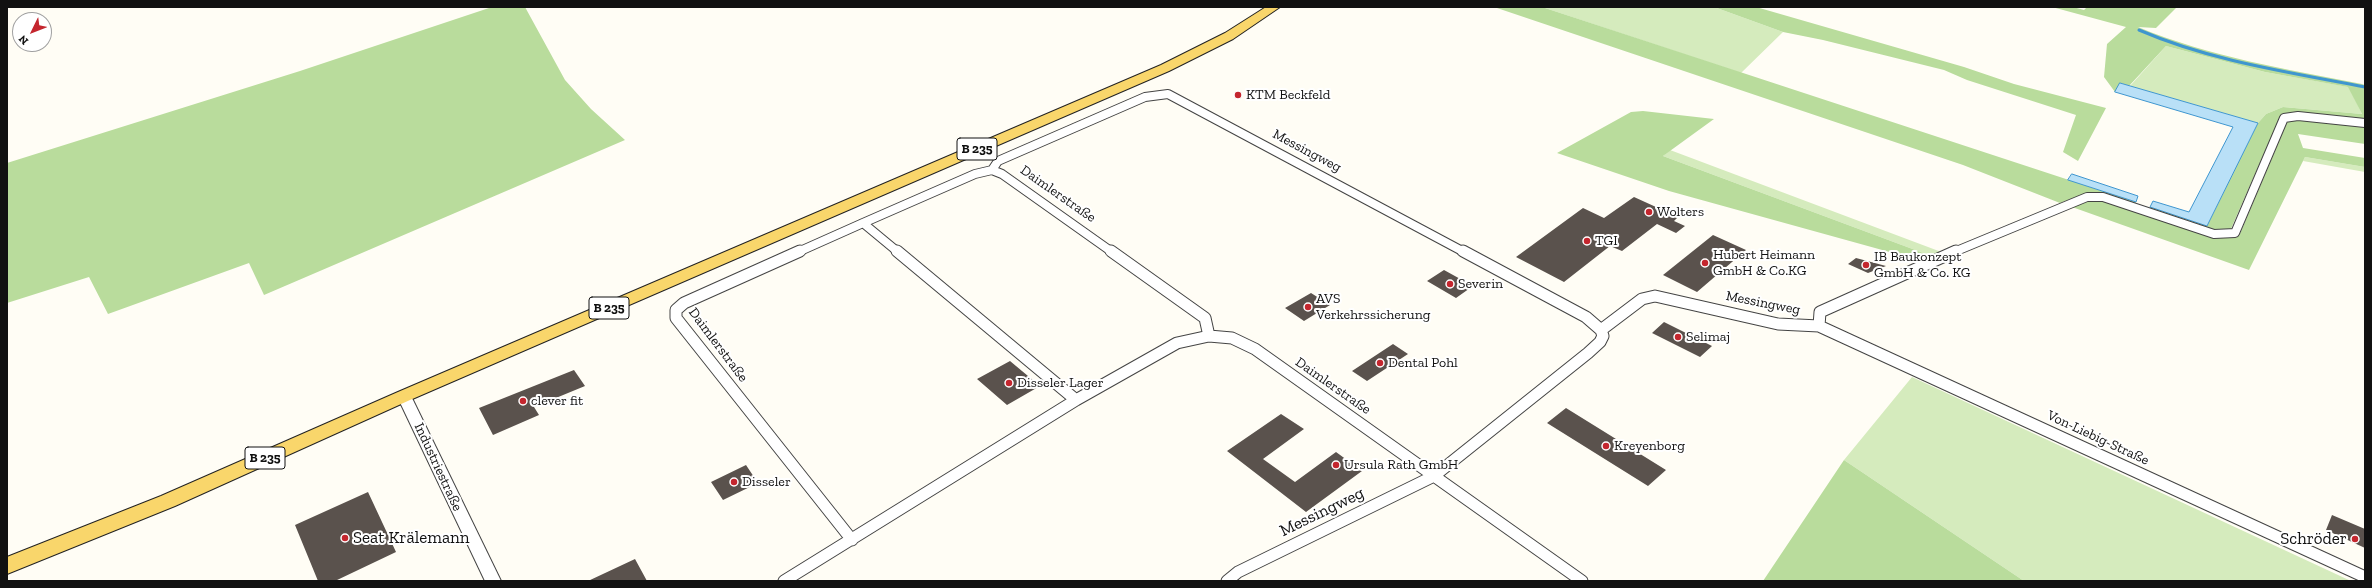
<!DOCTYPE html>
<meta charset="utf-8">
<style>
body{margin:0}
#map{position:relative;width:2372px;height:588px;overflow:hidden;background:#fffdf5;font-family:"Zilla Slab",serif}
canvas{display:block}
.frame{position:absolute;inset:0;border:8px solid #111;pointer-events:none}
.north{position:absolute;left:12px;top:12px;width:40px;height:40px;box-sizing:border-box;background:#fff;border:1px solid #a0a0a0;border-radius:50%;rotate:227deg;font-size:11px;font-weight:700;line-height:16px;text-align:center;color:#111}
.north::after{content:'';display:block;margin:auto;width:14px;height:18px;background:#c4262e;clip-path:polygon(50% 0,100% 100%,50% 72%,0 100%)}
</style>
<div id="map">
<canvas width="2372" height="588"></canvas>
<div class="frame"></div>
<div class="north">N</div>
</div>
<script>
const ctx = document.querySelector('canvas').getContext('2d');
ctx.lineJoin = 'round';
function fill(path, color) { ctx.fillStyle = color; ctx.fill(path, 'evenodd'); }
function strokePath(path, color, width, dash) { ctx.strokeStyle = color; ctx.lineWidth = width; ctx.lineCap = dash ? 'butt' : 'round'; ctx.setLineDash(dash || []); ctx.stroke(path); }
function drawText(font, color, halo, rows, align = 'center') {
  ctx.font = font + ' "Zilla Slab",serif'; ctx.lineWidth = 4; ctx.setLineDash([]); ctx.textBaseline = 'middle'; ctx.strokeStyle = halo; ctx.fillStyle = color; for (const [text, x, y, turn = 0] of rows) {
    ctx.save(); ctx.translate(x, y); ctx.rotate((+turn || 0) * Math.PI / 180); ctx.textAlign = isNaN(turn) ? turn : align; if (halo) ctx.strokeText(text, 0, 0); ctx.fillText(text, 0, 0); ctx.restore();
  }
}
fill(new Path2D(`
 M1542,7H1714L1783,32L1741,73Z
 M2166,46L2265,72L2349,87L2362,114L2283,107L2266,114L2258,123L2130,86Z
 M1670,150L1944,253L1934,257L1663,156Z
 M2305,157L2365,167V172L2303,161Z
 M1912,377L2351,581H2024L1844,460Z`), '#d5ebbd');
fill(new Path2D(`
 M492,7H525L565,80L591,109L625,140L264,295L249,263L108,314L89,277L7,303V163L300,71Z
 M1494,7H1542L2136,202L2135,205C2102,194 2093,189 2060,203L1963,165Z
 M1714,7H1756L1964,67L2014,84L2106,108L2078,161L2063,152L2076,115L1967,80L1944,70L1823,40L1783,32Z
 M2052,7H2073L2084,10L2087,7H2177L2156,28L2138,27C2210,57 2286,69 2362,84L2365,85V121L2294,113L2280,117L2230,231H2213L2149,210L2150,207L2207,226L2258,123L2266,114L2283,107L2362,114L2348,87L2265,72L2166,46L2129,86L2120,83L2115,92L2104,77L2107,44L2126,27Z
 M1643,111L1714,119L1663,156L1934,257L1922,261L1669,191L1557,153L1631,112Z
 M2300,118L2365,125V144L2298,134L2303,148L2365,158V167L2305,157L2249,270L2072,207L2092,200L2104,199L2213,236H2239L2288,120Z
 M1844,460L2024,581H1763Z`), '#b9dc9c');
const water = new Path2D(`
 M2120,83L2258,123L2207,226L2150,207L2153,201L2189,212L2233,127L2115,92Z
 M2072,174L2138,196L2136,202L2068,180Z`);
fill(water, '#b9e0f7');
strokePath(water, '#3f96cf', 1);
strokePath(new Path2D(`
 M2139,30C2211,61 2288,72 2365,87`), '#3f96cf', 3);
fill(new Path2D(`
 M1634,197L1678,217L1674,221L1685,226L1676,233L1657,224L1622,251L1610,246L1564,282L1516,257L1583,208L1604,218Z
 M1713,235L1746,250L1697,292L1663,275Z
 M1856,258L1886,266L1868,273L1848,264Z
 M1444,270L1473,286L1456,298L1427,281Z
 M1311,293L1330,305L1304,321L1285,308Z
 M1664,322L1712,346L1700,357L1652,333Z
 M1393,344L1408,354L1367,381L1352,371Z
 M1010,361L1040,386L1007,405L977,379Z
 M574,370L585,386L534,407L539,415L493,435L479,408Z
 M1566,408L1666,470L1648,486L1547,423Z
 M1281,414L1304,429L1263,459L1295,482L1336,452L1362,471L1306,512L1227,451Z
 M746,465L758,483L723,500L711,482Z
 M368,492L396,552L335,581H318L295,525Z
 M2332,515L2365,529V548L2326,530Z
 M635,559L647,581H588Z`), '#5a524d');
const minorFar1 = new Path2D(`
 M992,170L998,161L1145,97L1168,94L1464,252
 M863,223L975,174L992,170L1002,174L1112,252
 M798,252L863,223L898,252
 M1954,252L2087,197H2103L2214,234L2235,233L2284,118L2298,116L2365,123`);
const minor = new Path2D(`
 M800,251L684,303L676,310V318L852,540
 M897,251L1076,400
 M1111,251L1205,318L1209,336
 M1463,251L1586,317L1601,330
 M1819,326L1820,312L1956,251
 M784,581L1076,400L1177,343L1209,336L1232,338L1255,349L1582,581
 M1227,581L1238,572L1434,476L1588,353L1600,342L1603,336L1601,330L1642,299L1655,296L1778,324L1819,326L2365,577`);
const tertiary = new Path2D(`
 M404,391L409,393L411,396L501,581H485L397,396L399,393Z`);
const primary = new Path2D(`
 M1266,7H1280L1233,39L1169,71L410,400L175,506L7,574V557L161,496L398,392L1161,65L1225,33Z`);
strokePath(minorFar1, '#444', 10);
strokePath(minor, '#444', 13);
strokePath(tertiary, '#444', 2);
strokePath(primary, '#222', 2);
strokePath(minorFar1, '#fff', 8);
strokePath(minor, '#fff', 11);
fill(tertiary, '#fff');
fill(primary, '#f9d66b');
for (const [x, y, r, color] of [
 [1238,95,4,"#c4262e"],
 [1649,212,4,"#c4262e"],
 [1587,241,4,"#c4262e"],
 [1705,263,4,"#c4262e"],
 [1866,265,4,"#c4262e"],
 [1450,284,4,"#c4262e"],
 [1308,307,4,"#c4262e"],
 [1678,337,4,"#c4262e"],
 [1380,363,4,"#c4262e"],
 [1009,383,4,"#c4262e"],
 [523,401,4,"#c4262e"],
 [1606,446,4,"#c4262e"],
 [1336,465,4,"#c4262e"],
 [734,482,4,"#c4262e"],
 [345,538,4,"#c4262e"],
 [2355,539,4,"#c4262e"]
]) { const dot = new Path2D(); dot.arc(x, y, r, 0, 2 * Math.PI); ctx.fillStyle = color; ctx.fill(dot); strokePath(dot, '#fff', 1.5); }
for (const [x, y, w] of [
 [977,149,40],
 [609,308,40],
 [265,458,40]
]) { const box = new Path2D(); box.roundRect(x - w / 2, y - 11, w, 22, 3); ctx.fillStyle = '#fff'; ctx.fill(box); strokePath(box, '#111', 1); }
drawText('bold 13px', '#111', null, [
 ["B 235",977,149],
 ["B 235",609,308],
 ["B 235",265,458]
]);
drawText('14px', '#111', '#fff', [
 ["KTM Beckfeld",1246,95],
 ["Wolters",1657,212],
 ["TGI",1595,241],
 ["Hubert Heimann",1713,255],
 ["GmbH & Co.KG",1713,271],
 ["IB Baukonzept",1874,257],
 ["GmbH & Co. KG",1874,273],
 ["Severin",1458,284],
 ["AVS",1316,299],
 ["Verkehrssicherung",1316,315],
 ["Selimaj",1686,337],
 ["Dental Pohl",1388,363],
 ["Disseler Lager",1017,383],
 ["clever fit",531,401],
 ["Kreyenborg",1614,446],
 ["Ursula Rath GmbH",1344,465],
 ["Disseler",742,482]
], 'left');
drawText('14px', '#111', '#fff', [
 ["Messingweg",1307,151,28],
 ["Daimlerstraße",1058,194,35],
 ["Messingweg",1763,303,11],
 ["Daimlerstraße",718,345,53],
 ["Daimlerstraße",1333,386,35],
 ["Von-Liebig-Straße",2098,438,25],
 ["Industriestraße",438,467,65]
]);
drawText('17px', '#111', '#fff', [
 ["Messingweg",1322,512,-26]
]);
drawText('17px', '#111', '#fff', [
 ["Seat Krälemann",353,538],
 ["Schröder",2347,539,"right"]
], 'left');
</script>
